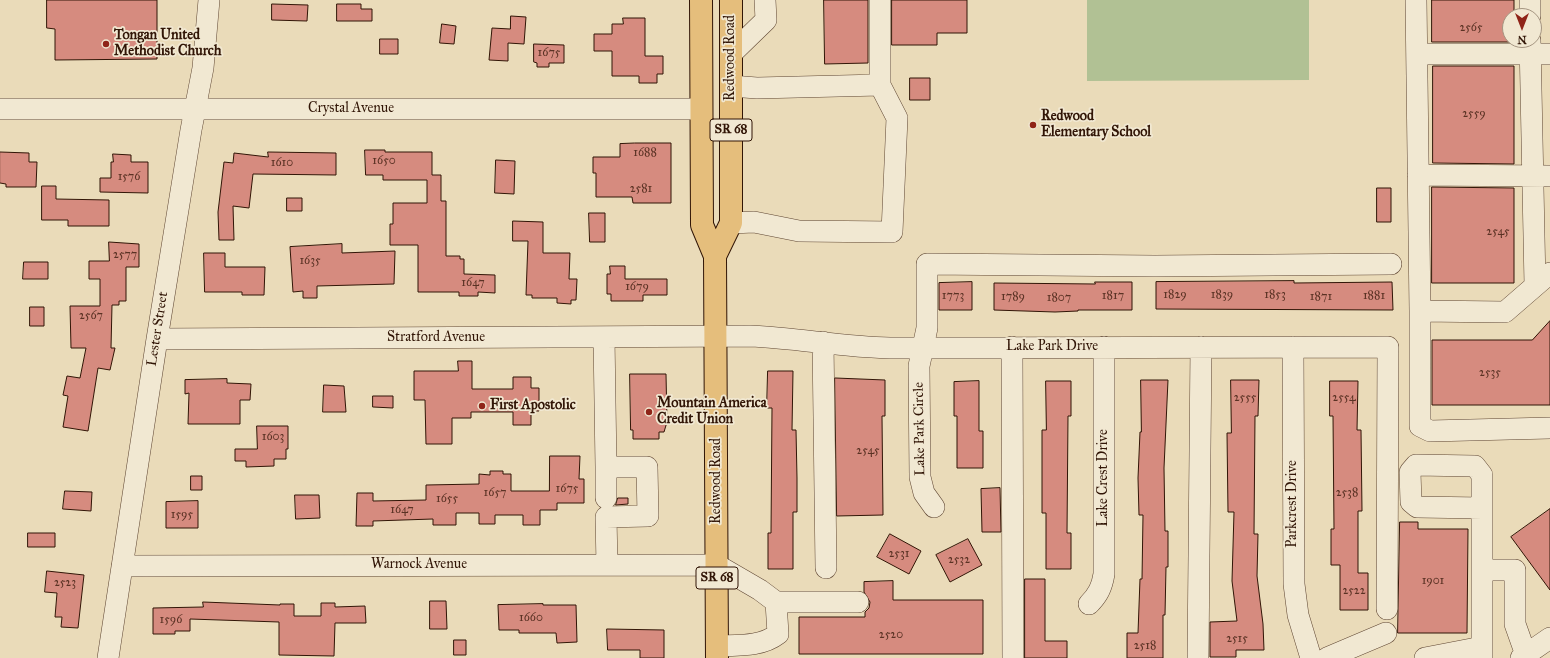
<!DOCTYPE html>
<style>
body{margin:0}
#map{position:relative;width:1550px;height:658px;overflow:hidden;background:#eadbb9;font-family:"IM FELL Great Primer",serif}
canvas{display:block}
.north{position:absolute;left:1502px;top:8px;width:40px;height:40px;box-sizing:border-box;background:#f1e8d2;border:1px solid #a49480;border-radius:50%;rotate:180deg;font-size:11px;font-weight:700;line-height:16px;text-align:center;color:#311506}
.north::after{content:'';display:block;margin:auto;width:14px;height:18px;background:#8f2418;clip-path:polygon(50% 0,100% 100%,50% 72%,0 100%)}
</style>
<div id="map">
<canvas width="1550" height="658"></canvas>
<div class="north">N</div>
</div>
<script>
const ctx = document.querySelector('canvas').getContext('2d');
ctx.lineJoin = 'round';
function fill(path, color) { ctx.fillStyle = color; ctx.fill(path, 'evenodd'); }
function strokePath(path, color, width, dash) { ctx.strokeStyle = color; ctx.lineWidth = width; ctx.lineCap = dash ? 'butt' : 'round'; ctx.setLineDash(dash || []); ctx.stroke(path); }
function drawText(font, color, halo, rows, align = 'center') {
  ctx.font = font + ' "IM FELL Great Primer",serif'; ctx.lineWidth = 3.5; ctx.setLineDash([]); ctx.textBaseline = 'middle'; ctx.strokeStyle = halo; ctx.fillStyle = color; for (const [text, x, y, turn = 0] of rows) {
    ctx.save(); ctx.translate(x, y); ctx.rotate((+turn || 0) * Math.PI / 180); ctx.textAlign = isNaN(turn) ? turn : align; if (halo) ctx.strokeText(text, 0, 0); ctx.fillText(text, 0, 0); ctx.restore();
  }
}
fill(new Path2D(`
 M1087,0H1309V80L1087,81Z`), '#b1c194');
const building = new Path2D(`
 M47,0H157V59L55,60V29L47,28Z
 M824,0H868V63L825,64Z
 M892,0H967V33H937V45H892Z
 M1432,0H1514V16H1510V40H1514V42H1432Z
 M272,4L308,5L307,21L272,20Z
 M337,4H361V9H372V21H337Z
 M511,16L526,17L524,44L508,43V61L489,60L492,28L510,29Z
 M623,18H645V56H663V74H657V83H639V76H612V51H594V34H612V24H623Z
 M442,24L456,26L454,44L440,43Z
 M380,39H398V54H380Z
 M534,44L564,45V63H549V67H537V63L534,62Z
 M1433,66H1514V164L1433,163Z
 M910,78H930V100H910Z
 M635,143H671V203H633L632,197H596V173H593V157H620V144Z
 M365,150H385V152H432V175H441V201H446V256H460V259H464V274L495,275V293L478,292V296H459V292H418V245H390V224H393V203H427V180H383V175H366Z
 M0,152L29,153V162H37L36,187H6V184L0,183Z
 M268,152L336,153V175L253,174L249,208L233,206L234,240H219L218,212L224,162L233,163L234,153L268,157Z
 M113,154L131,155V162H148V193L100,192V178H111V162H113Z
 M496,160L515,161L514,194L495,193Z
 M42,186H56V199L109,200V226H68V220H42Z
 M1432,187L1514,188V283H1432Z
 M1377,188H1391V222H1377Z
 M287,198H302V211H287Z
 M589,213H605V242H590Z
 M513,221L543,222V253H570L569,279H577L576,300H571V304L557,303V298H532V295H526L528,241H513Z
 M109,242L139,244V267H126V301H119V305H112L111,348H115L110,370L98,368L88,431L63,427L68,396L63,395L67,376L80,378L86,348H71L70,306H100V279H89V261H109Z
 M342,244V253L395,251L394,284L317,286V298H303V291L293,292L290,247Z
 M204,253H225V267H265L264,295H242V292H205Z
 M24,262H48V279H23Z
 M610,266H625V279H667V295H643V301H611V294H607V274H610Z
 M1294,281V283L1392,282L1393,310L1156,309V282Z
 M972,282V310H939V283Z
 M1095,282H1132V310H1078V311L1055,312L994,310V283L1095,284Z
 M30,307H44V326H30Z
 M1550,321V405H1432V340H1532Z
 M458,361H472V389H513V377H531V388H539V411H531V425H513V412H471V418H452V444H426L425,400H414V371H458Z
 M768,371H793L792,430H796L797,478V512H793V569H768V533H771L772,408H767Z
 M630,374H666L667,422L664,432H659V439H633V430H631Z
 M835,378L885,380V416H882L883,515L837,516Z
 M227,379V383L251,384L250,400H240V424H188L189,393L185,394V380Z
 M1141,380H1168L1164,468L1165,531H1168V567H1166L1165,615H1163V658H1127V633H1138L1140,579H1142L1143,515H1139L1138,478L1140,432H1141Z
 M1231,380H1259L1258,416H1255L1254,534H1258L1257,576L1263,624L1264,650H1236V657H1210V622L1237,621L1232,581L1234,512H1228L1227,433H1231Z
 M979,381V431H983V468H957V416H954V382Z
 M1046,381H1071V416H1068L1067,533H1071V569H1046V513H1042V430H1046Z
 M1330,381H1358L1357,430H1361L1362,511H1358V573H1368V610H1340V565H1331V529H1334L1333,416H1330Z
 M324,385L344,386L346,412H323Z
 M373,396H393V408L373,407Z
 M257,426H288V449H286V459H274V466L246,467V461H235V449H257Z
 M550,456H580L579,479H584V503H557V510H540V525H523V515H495V524H479V513H456V525H433V519L373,521V526H356L357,493H373V501L426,500V485L479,484V474L490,475V471H503V474H511V491H549Z
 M191,476H202V490H191Z
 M1000,488L1001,532H982L981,489Z
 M65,491L92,492L91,511L63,509Z
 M295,495H319L320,518L296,519Z
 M618,498H628V504L616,505Z
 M198,501V528H166V502Z
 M1550,509V590L1511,537Z
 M1400,522H1418V529H1468L1467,633H1398Z
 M28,533H55V547H28Z
 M890,534L921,551L909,574L877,557Z
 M968,539L982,565L950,582L936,555Z
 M47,571L84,575L78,628L61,627L62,617H55L57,593L45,592Z
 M1025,579H1045V641H1067V658H1025Z
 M893,581V600H983V654H799V617H865V612L869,608L870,602L864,592V582Z
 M430,601H446L447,629H430Z
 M203,602L280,605V604H294V616H321V603H335V607L365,606L366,623H335L334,656L279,655V622L190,619V631H175V634H153V608L203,607Z
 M543,604V605H576L577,642L557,643L556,633H519V630H499L498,605Z
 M607,629L664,630V658H640V650H608Z
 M454,640H466V655H454Z`);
fill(building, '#d68b7f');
strokePath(building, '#311506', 1);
const minor = new Path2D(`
 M880,0V85
 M1416,0L1420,311V426L1430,431L1550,428
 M1530,0V16
 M1530,40L1535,285
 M731,54L766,20L765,0
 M1417,54H1550
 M731,86L757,88L880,85L897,118L892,232L799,231L754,222L731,223
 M0,109H701
 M1418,175L1550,176
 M1420,311L1505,312L1550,273
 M604,337L606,467H647L648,516L606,517L607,565
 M157,339L750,336C797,338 843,347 890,348L1388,347L1387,609
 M823,342L826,568
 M1012,347L1013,658
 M1293,347L1294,584L1298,615L1311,658
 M606,467V498
 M934,507L924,493L920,477L919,366L927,328V264L1155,266L1391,264
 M1482,508L1417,507L1411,502L1410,472L1416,465L1475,466L1482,475C1482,536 1482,597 1482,658
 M122,566L717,565L760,590L776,602L778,634C761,647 738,645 717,646
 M1482,570H1515V624L1526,655
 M776,602H858
 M1089,604C1098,595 1102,587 1104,574V347
 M108,658L157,339L191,130L203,68L209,0
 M1198,658L1201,347
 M1327,658L1386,633
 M1425,658L1482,647
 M1521,658L1550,638`);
const major = new Path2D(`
 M701,0L702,225L715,256L717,658
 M715,256L731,223V0`);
strokePath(minor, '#5f4633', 22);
strokePath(major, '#311506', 24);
strokePath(minor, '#f1e8d2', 21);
strokePath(major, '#e5be7c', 22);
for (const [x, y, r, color] of [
 [106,44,4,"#8f2418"],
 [1033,125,4,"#8f2418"],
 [482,406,4,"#8f2418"],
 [649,412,4,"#8f2418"]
]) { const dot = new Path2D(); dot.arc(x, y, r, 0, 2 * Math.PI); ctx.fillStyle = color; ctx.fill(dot); strokePath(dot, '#f1e8d2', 1.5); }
drawText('12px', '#5a3224', null, [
 ["2565",1471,28],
 ["1675",549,53],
 ["2559",1474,114],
 ["1688",645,153],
 ["1650",384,161],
 ["1610",282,163],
 ["1576",129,177],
 ["2581",641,189],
 ["2545",1498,232],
 ["2577",125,255],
 ["1635",310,261],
 ["1647",473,283],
 ["1679",637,287],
 ["1829",1175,295],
 ["1839",1222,295],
 ["1853",1275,295],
 ["1773",953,296],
 ["1817",1113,296],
 ["1881",1374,296],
 ["1789",1013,297],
 ["1871",1321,297],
 ["1807",1059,298],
 ["2567",91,316],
 ["2535",1490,373],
 ["2555",1245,398],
 ["2554",1344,398],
 ["1603",273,437],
 ["2545",868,451],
 ["1675",567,489],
 ["1657",495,493],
 ["2538",1347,493],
 ["1655",447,499],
 ["1647",402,510],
 ["1595",182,515],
 ["2531",899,554],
 ["2532",959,560],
 ["1901",1433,581],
 ["2523",65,583],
 ["2522",1354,591],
 ["1660",531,618],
 ["1596",171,620],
 ["2520",891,635],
 ["2515",1237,639],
 ["2518",1145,646]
]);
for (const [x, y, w] of [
 [731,130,42],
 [717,578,42]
]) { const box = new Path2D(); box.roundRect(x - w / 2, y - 11, w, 22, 3); ctx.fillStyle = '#f1e8d2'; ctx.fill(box); strokePath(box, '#311506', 1); }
drawText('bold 13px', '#311506', null, [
 ["SR 68",731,130],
 ["SR 68",717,578]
]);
drawText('bold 14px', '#311506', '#f1e8d2', [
 ["Tongan United",114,36],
 ["Methodist Church",114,52],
 ["Redwood",1041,117],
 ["Elementary School",1041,133],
 ["Mountain America",657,404],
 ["Credit Union",657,420],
 ["First Apostolic",490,406]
], 'left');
drawText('14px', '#311506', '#f1e8d2', [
 ["Redwood Road",731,58,-90],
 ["Crystal Avenue",351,109],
 ["Lester Street",158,329,-81],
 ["Stratford Avenue",436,338],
 ["Lake Park Drive",1052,347],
 ["Lake Park Circle",920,429,-91],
 ["Lake Crest Drive",1104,478,-90],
 ["Redwood Road",717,481,-90],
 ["Parkcrest Drive",1293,504,-90],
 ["Warnock Avenue",419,565]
]);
</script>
